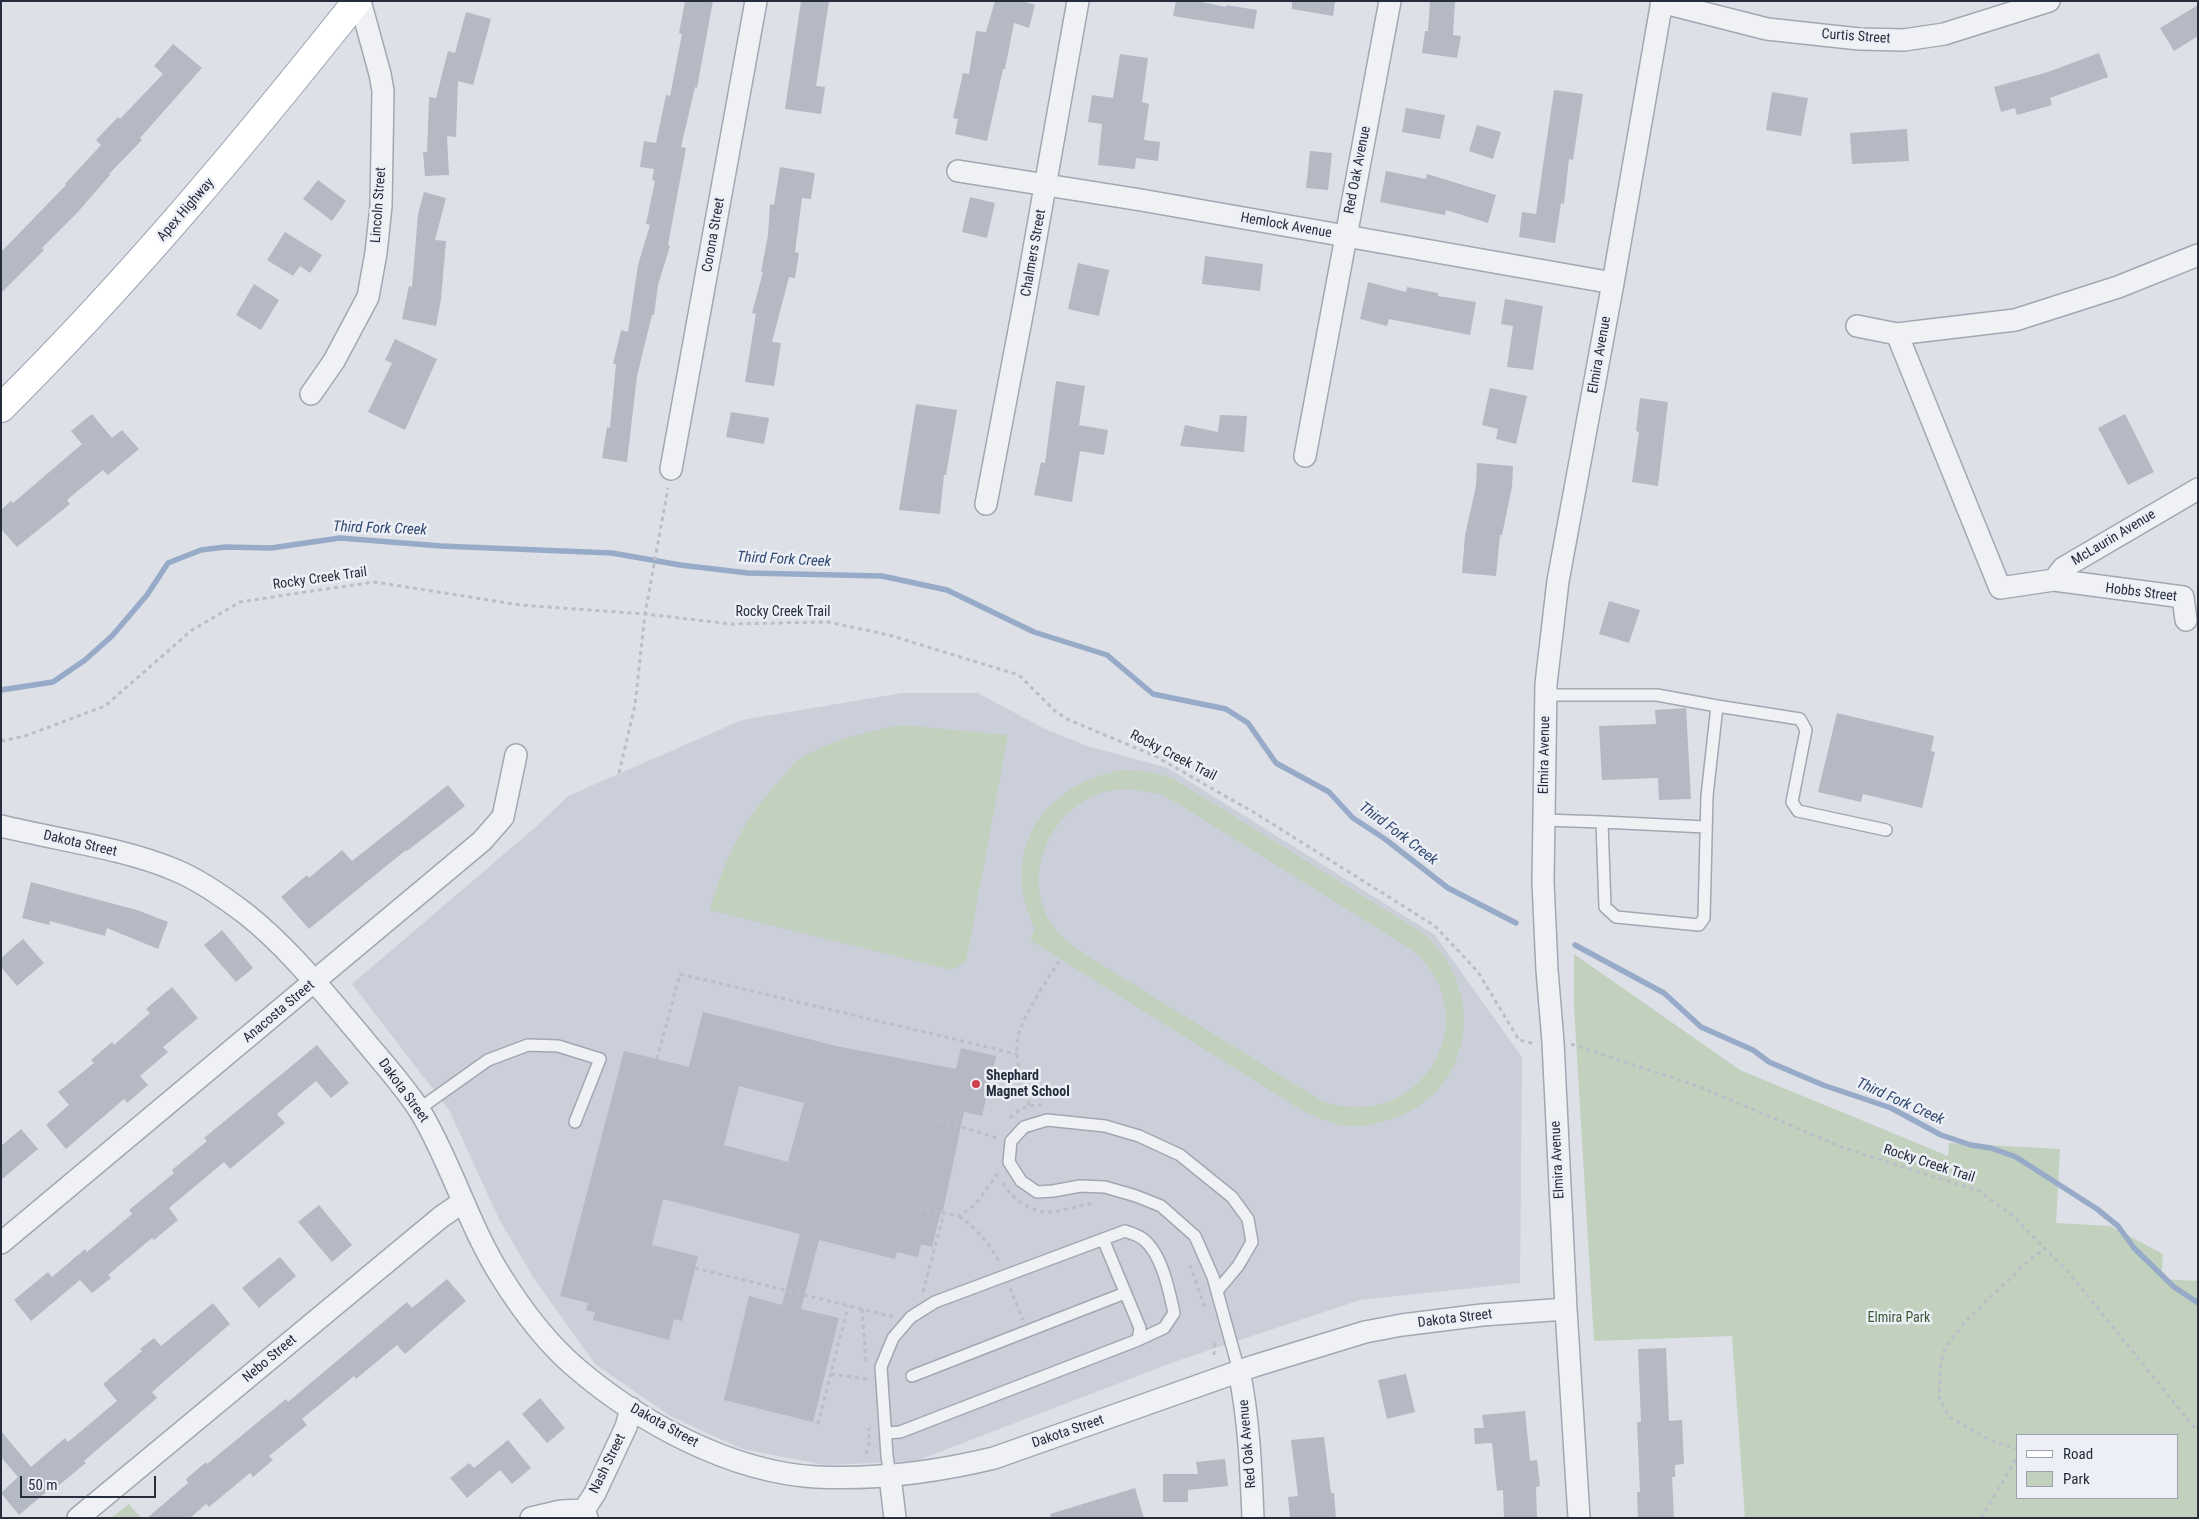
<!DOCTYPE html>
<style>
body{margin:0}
#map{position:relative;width:2199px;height:1519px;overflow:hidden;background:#dde0e7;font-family:"Roboto Condensed",sans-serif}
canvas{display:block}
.frame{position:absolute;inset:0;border:2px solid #262d3d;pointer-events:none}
.legend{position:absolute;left:2016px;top:1434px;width:162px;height:65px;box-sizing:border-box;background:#eceff5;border:1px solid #9da1ab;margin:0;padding:6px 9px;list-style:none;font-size:15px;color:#262d3d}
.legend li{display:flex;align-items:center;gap:10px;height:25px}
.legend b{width:25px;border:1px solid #9da1ab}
.scale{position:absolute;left:20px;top:1476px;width:136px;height:22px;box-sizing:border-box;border:2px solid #262d3d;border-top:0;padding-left:6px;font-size:15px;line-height:18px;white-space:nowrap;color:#262d3d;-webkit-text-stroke:4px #eceff5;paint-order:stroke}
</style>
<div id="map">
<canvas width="2199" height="1519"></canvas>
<div class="frame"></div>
<ul class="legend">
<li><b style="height:6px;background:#fff"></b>Road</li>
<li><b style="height:14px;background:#c1d1be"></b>Park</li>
</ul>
<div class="scale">50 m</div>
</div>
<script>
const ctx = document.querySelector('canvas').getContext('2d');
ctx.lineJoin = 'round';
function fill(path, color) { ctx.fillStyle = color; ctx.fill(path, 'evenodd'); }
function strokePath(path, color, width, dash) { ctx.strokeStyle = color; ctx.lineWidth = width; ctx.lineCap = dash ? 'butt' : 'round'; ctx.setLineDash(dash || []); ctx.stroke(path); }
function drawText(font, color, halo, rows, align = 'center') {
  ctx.font = font + ' "Roboto Condensed",sans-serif'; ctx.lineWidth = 5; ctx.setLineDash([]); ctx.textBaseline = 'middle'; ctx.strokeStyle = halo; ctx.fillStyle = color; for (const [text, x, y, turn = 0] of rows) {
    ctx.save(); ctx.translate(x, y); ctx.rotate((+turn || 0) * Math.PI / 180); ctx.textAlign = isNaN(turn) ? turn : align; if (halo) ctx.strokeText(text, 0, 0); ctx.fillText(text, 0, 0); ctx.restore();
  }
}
fill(new Path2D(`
 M902,693H978L1043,728L1087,746L1168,768L1435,935L1522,1057L1520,1283L1360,1300L1174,1362L916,1461L825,1465L742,1449L670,1416L595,1364L533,1277L499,1219L449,1110L352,984L539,824L568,796L742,720Z`), '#cbcfd9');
fill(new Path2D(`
 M901,725L1008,735L966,962L952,970L710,910C724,859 745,817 782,778C788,771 795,761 803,757C834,739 867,732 901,725Z
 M1120,770L1152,772L1172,778L1421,932C1486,984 1477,1088 1395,1118C1380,1123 1362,1128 1346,1126C1330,1124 1314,1116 1300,1109L1030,940L1035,929C999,852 1040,787 1120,770ZM1130,789L1159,794L1172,800L1414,951C1491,1021 1417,1137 1320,1100L1078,950C1067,941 1056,932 1049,920C1023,874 1049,814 1096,795C1106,790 1118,790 1130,789Z
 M1574,954L1740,1070L1948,1156L1949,1143L2060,1149L2056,1223L2110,1226L2163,1254L2161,1279L2198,1281V1518H1745L1732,1336L1594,1341L1574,1007ZM2178,1435V1498H2018V1435Z
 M129,1504L141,1518H111Z`), '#c1d1be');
strokePath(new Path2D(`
 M1,690L53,682L85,660L112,636L147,595L168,563L201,550L225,547L271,548L340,538L441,546L612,553L680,565L748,573L882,576L947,590L1034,632L1107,655L1153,694L1226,709L1248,723L1276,763L1329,792L1353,818L1385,839L1448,888L1516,923
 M1575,945L1664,993L1701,1027L1753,1050L1769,1062L1823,1085L1891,1108L1941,1135L1971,1145L1991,1148L2016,1157L2097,1209L2118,1226L2134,1248L2174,1287L2198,1303`), '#97abc8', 5.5);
fill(new Path2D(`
 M685,1H713L697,88L695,87L681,147L686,148L668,245L670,246L658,285L654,315H652L637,376L627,462L602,458L607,427L610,428L616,364H613L621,330L628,332L638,265L650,225L646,224L655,181L652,180L654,169L640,167L644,141L656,143L666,95L670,96L682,34L679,33Z
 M801,1H829L816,86L825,87L821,114L785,109Z
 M995,1H1022L1035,5L1029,28L1014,23L1005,69H1003L987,141L955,134L958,119L953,118L963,73L969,74L976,31L986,32Z
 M1176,1H1196L1226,7V5L1257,10L1254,29L1173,16Z
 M1292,1H1335L1333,16L1292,9Z
 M1430,1H1455L1453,35L1461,36L1457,58L1422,53L1425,31H1428Z
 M2198,5V36L2174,51L2160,28Z
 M466,12L491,19L473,85L458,81L456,137L447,136L449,175L425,176L423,152H427L429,97L436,98L448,51L455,53Z
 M173,44L202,68L140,138L142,140L109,174L110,175L77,213L42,248L44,250L1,293V252L66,185L65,184L101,145L96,140L118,117L120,119L163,74L154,66Z
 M2099,53L2108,77L2050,98L2052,105L2017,115L2015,108L2001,112L1994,87L2048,72Z
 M1120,54L1148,58L1142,102L1149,104L1144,140L1160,142L1158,161L1136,158L1135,169L1098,165L1102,124L1088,122L1092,95L1113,98Z
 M1554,90L1583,94L1573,160L1569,159L1564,204L1561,203L1555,243L1519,237L1522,212L1536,214Z
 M1772,92L1808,98L1801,136L1766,130Z
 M1406,108L1445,115L1440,139L1402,132Z
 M1477,125L1501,132L1493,159L1469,151Z
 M1907,129L1909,161L1852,164L1850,133Z
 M1310,151L1332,153L1328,190L1306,188Z
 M780,167L815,173L811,199L802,198L795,252L799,253L795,278L789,277L772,342L781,343L774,386L745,382L756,314L752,313L763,272H761L768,235L770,204L774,205Z
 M1386,171L1426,179L1427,174L1496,195L1488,223L1446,210L1445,215L1380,202Z
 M318,180L346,201L332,221L303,199Z
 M424,192L446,198L435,240L446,241L441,299L436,326L402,319L409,286L412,287L418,214Z
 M970,197L995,203L987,238L962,232Z
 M285,232L322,255L310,273L300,266L293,276L267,260Z
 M1205,256L1263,264L1260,291L1202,284Z
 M1078,263L1109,270L1099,316L1068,309Z
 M1368,282L1406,292L1407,287L1438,293V296L1476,302L1470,335L1389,319L1387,326L1360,319Z
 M254,284L279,300L261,330L236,315Z
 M1505,299L1543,306L1533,370L1507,367L1513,326L1501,324Z
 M395,339L437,359L405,430L368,412L392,363L385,360Z
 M1056,381L1085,386L1079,425L1108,430L1104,455L1080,451L1072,502L1034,495L1041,462L1045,463Z
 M1490,388L1527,396L1516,444L1496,439L1498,429L1482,425Z
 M1640,398L1668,402L1658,486L1632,482L1639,432L1636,431Z
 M916,404L957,410L946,475H944L940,514L899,510Z
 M731,412L769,418L764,444L726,437Z
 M92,414L112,438L122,430L139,449L108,475L103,470L67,500L70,504L17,547L1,529V510L11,501L13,503L82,444L71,431Z
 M2125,414L2154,472L2128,485L2098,428Z
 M1220,415L1247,416L1244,452L1180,446L1185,425L1218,432Z
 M1477,463L1513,466L1512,487L1502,535H1500L1496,576L1462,573L1465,535L1476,486Z
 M1609,601L1640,610L1629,643L1599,634Z
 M1686,708L1691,799L1659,800L1658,778L1602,780L1599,726L1656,724L1655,710Z
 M1837,713L1934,736L1931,751L1935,752L1922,808L1863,794L1861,802L1818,792Z
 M448,785L465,806L407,851L406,850L309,929L281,897L307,875L309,878L342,850L352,861Z
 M31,882L137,910L168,922L158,949L107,928L105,936L50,921L49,925L22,918Z
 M222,930L253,968L236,982L204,945Z
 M23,939L44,963L17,986L1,967V958Z
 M172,987L198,1018L163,1047L168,1052L140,1076L148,1085L127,1103L124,1099L66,1149L46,1125L69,1105L58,1092L94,1063L91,1060L112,1042L114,1045L150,1013L146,1009Z
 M703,1012L836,1046L956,1069L961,1048L996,1056L982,1116L964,1112L943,1211H941L932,1247L921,1244L918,1257L897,1252L895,1259L819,1240L801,1309L839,1318L813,1422L724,1400L749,1296L782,1305L800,1234L663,1199L652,1245L698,1256L682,1321L674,1319L669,1340L593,1320L595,1312L586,1310L588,1303L560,1296L624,1051L689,1067ZM739,1086L804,1103L788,1162L724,1145Z
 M317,1045L349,1083L331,1098L316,1081L277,1114L285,1123L230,1169L224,1162L169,1208L178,1220L154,1240L152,1238L108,1275L111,1278L92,1293L80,1280L31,1321L14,1300L48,1272L52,1277L85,1249L87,1252L132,1214L129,1210L174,1173L172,1170L207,1141L204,1138Z
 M21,1129L38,1149L1,1180V1146Z
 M319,1205L352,1245L332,1262L298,1222Z
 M280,1257L296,1276L259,1308L242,1288Z
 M447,1279L466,1301L405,1354L397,1345L356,1379L354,1376L302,1419L307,1425L269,1456L273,1460L253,1477L250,1473L209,1507L206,1504L190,1518H147L188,1483L186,1479L206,1462L207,1464L286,1399L288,1402L407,1302L412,1308Z
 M213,1303L230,1324L152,1392L157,1398L84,1461L86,1463L58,1486L56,1484L19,1515L1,1493L18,1477L1,1457V1431L31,1467L65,1438L68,1442L117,1401L103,1384L142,1351L140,1349L154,1338L161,1346Z
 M1666,1348L1669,1421L1682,1420L1684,1464L1675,1465V1477H1672L1674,1517L1638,1518L1637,1492H1640L1637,1422H1641L1638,1349Z
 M1406,1374L1415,1412L1387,1419L1378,1380Z
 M540,1398L565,1428L547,1443L522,1414Z
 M1525,1411L1530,1461L1537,1460L1540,1486L1536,1487L1537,1518H1504L1503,1490L1497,1491L1492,1443L1475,1444L1474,1428H1484L1482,1415Z
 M1324,1437L1331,1493H1334L1336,1518H1290L1288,1497L1298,1496L1291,1440Z
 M508,1440L531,1468L512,1484L500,1470L467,1498L450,1478L469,1463L474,1468Z
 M1225,1459L1228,1486L1188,1490V1502H1163V1474H1198L1196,1462Z
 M1135,1488L1144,1518H1051L1050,1514Z`), '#b4b9c4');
const service = new Path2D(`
 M1546,695H1657L1717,706L1707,796L1704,918L1699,925L1616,917L1605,907L1602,822L1706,827
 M1717,706L1800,719L1806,730L1792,802L1798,811L1886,830
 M1544,820L1602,822
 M419,1109L488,1060L528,1045L558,1046L600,1059L575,1122
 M1103,1239L1140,1328L1138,1340
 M1217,1291L1238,1266L1252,1242L1248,1219L1232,1197L1180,1155L1139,1136L1105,1126L1047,1120L1024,1127L1011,1141L1009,1162L1021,1181L1037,1192L1053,1191L1080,1186L1105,1187L1136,1196L1161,1206L1195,1236L1213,1277L1239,1371
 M912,1376L1125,1293
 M886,1433L900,1432L1138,1340L1164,1328L1174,1313C1169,1290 1162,1254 1143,1239C1138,1235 1131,1233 1125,1231L935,1302L911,1317L893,1338L881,1367L887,1456L890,1476`);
const minor = new Path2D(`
 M1661,2L1767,29L1859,39L1904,40L1944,34L2049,1
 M958,171L1141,200L1613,283
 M1857,326L1897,334L2015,320L2118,287L2198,255
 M1897,334L2000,588L2054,580
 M311,394L334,361L368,297L376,253L381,206L383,91L380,74L360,1
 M1305,456L1390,1
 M671,469L756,1
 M986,504L1025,299L1078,1
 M2186,620L2183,597L2054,580L2063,568L2198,489
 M1,826C57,840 123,848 175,870C200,880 225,898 246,914C290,949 324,993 360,1035C380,1060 403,1084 420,1111C452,1164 468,1225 502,1278C522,1310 546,1342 575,1367C639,1422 730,1472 816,1477C877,1480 936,1472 994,1458L1254,1366L1365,1332L1402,1325L1482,1315L1566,1309
 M1,1243L482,841L503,817L516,755
 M1239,1371C1249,1419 1251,1469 1253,1518
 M890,1476L895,1518
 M78,1518L441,1217L463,1202
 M531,1518L561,1511L584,1510
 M587,1518L584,1510L595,1493L626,1427L631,1408
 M1579,1518L1566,1309L1553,1042L1547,970L1543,882L1546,684L1558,581L1613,283L1662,1`);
const primary = new Path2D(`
 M1,408C130,280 245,142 357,1`);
strokePath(service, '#a2a7b1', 14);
strokePath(minor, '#a2a7b1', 24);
strokePath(primary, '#9ca4b3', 30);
strokePath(new Path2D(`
 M1,741L25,736L105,706L192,630L240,602L312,591L375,582L520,605L645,614L731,624L828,622L889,635L1019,675L1055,711L1069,720L1155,756L1255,813L1435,926L1478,972L1519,1040L1536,1044
 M619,773L635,705L645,614L668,488
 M1571,1044L1700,1087L1844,1148L1979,1191L2012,1215L2070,1274L2198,1432
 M657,1059L680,974L1017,1054
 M1029,1105C1022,1082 1012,1054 1020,1030C1029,1005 1047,981 1060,959
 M1010,1118C1019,1108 1029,1105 1042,1105
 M939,1120L997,1138
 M1003,1183C1010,1197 1028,1210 1044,1212C1055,1214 1082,1204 1095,1203
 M918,1208L959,1216L975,1205L998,1173
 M959,1216C977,1229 990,1244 1000,1264
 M1190,1265L1205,1308
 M695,1268L894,1317
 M1010,1288L1023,1320
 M923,1292L944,1213
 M862,1309L866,1363
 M1214,1355L1215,1343
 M831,1374L867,1379
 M818,1424L848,1306
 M2018,1449L1992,1441L1949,1417L1939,1397L1941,1361L1946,1347L1966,1321L2029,1260L2046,1248
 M866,1454L869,1443V1428
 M1981,1518L2018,1456`), '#bbbec5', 3, [4, 4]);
strokePath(service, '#f0f1f5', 11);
strokePath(minor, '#f0f1f5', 21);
strokePath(primary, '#fff', 28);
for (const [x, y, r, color] of [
 [976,1084,5,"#ce404b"]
]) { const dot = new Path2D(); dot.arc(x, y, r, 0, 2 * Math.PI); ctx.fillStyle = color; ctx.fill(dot); strokePath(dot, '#eceff5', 2); }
drawText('14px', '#262d3d', '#eceff5', [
 ["Curtis Street",1856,37,4],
 ["Red Oak Avenue",1358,170,-79],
 ["Lincoln Street",379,205,-86],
 ["Apex Highway",186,210,-49],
 ["Hemlock Avenue",1286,226,10],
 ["Corona Street",714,235,-80],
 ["Chalmers Street",1034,253,-80],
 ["Elmira Avenue",1600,355,-80],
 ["McLaurin Avenue",2114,538,-31],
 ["Rocky Creek Trail",320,579,-8],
 ["Hobbs Street",2141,593,7],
 ["Rocky Creek Trail",783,612],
 ["Elmira Avenue",1545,755,-89],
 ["Rocky Creek Trail",1173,756,27],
 ["Dakota Street",80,844,13],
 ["Anacosta Street",279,1012,-40],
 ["Dakota Street",403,1091,54],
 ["Elmira Avenue",1558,1160,-93],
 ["Rocky Creek Trail",1929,1164,18],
 ["Dakota Street",1455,1319,-7],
 ["Nebo Street",270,1359,-40],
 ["Dakota Street",664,1426,29],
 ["Dakota Street",1068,1432,-19],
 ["Red Oak Avenue",1248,1444,-95],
 ["Nash Street",608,1464,-64]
]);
drawText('bold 14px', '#262d3d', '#eceff5', [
 ["Shephard",986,1076],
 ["Magnet School",986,1092]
], 'left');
drawText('14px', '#385934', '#eceff5', [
 ["Elmira Park",1899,1318]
]);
drawText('italic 15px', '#314971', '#eceff5', [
 ["Third Fork Creek",380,529,2],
 ["Third Fork Creek",784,560,3],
 ["Third Fork Creek",1398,834,37],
 ["Third Fork Creek",1900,1102,24]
]);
</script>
